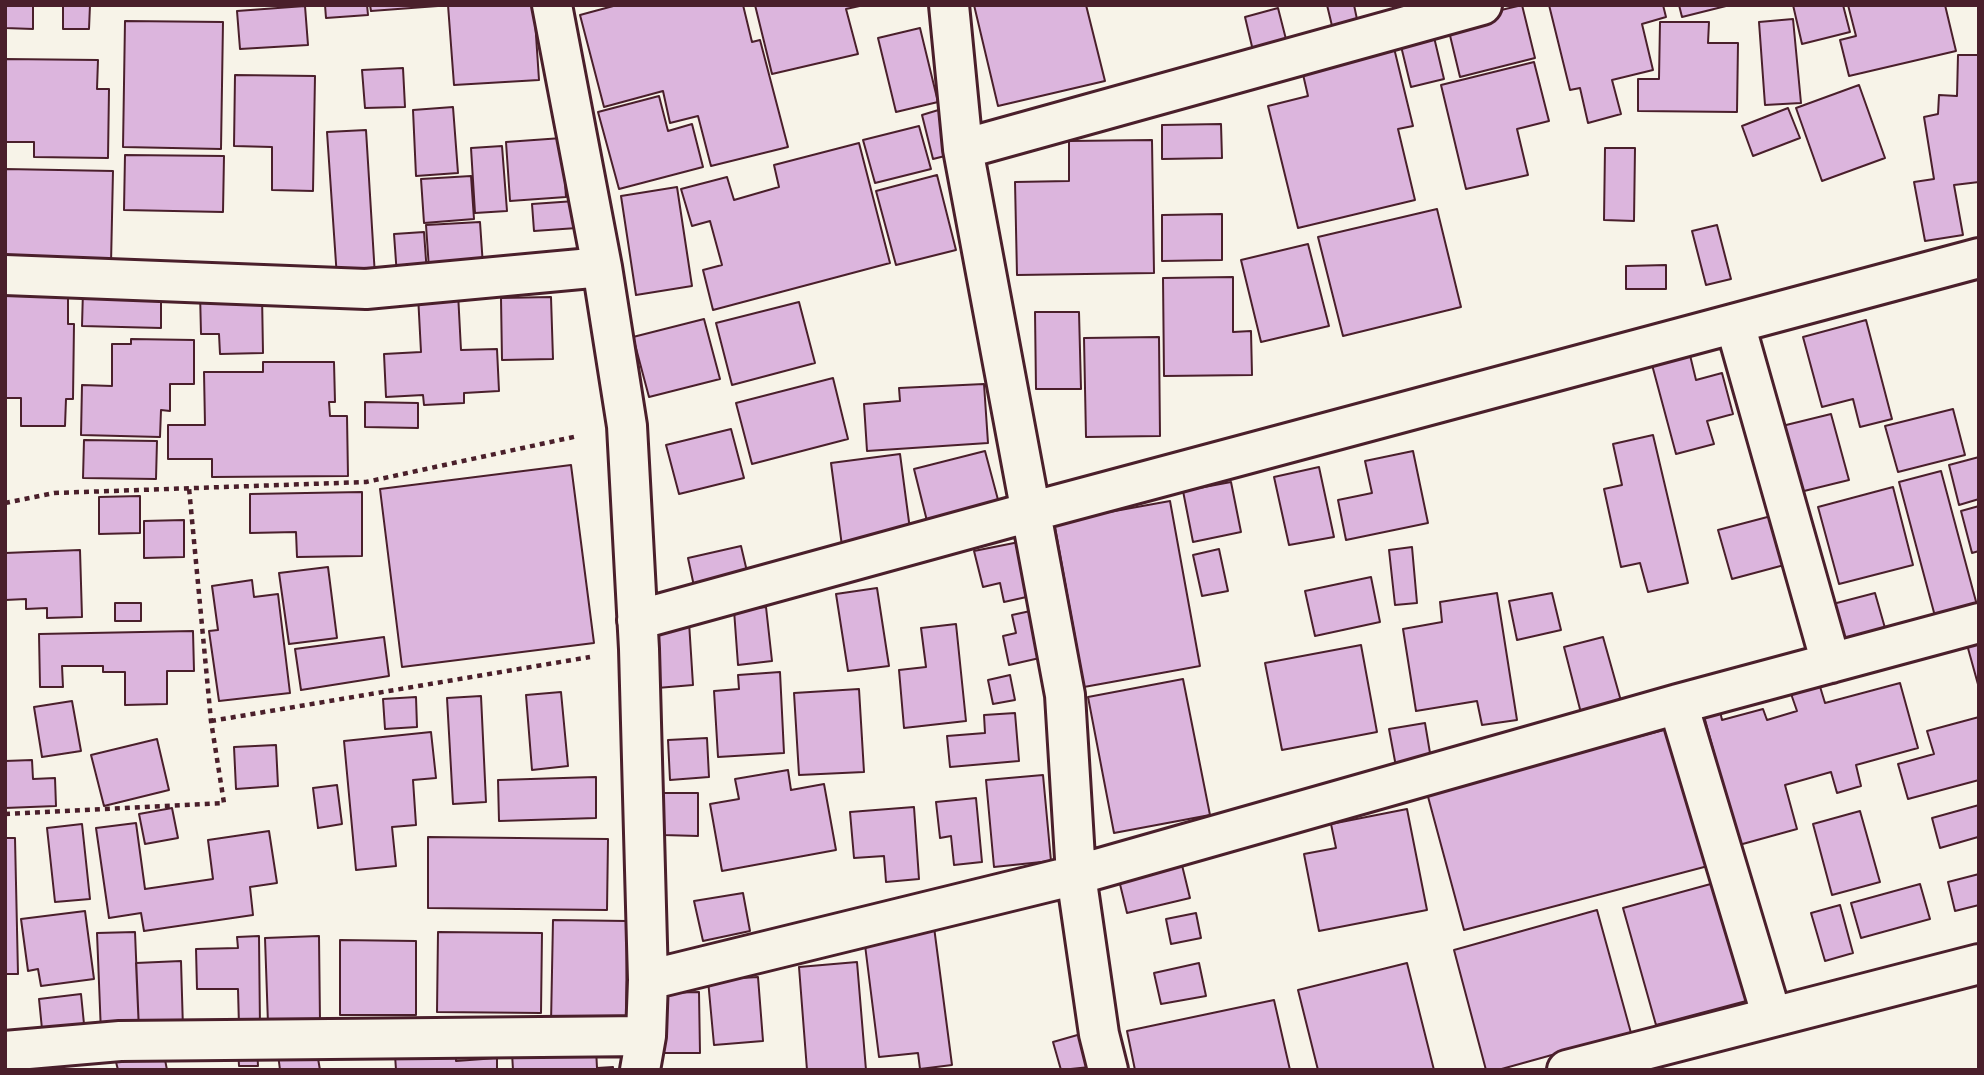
<!DOCTYPE html>
<style>
body{margin:0}
#map{position:relative;width:1984px;height:1075px;overflow:hidden;background:#f7f3e8;font-family:Itim,sans-serif}
canvas{display:block}
.frame{position:absolute;inset:0;border:7px solid #4a1f2b;pointer-events:none}
</style>
<div id="map">
<canvas width="1984" height="1075"></canvas>
<div class="frame"></div>
</div>
<script>
const ctx = document.querySelector('canvas').getContext('2d');
ctx.lineJoin = 'round';
function fill(path, color) { ctx.fillStyle = color; ctx.fill(path, 'evenodd'); }
function strokePath(path, color, width, dash) { ctx.strokeStyle = color; ctx.lineWidth = width; ctx.lineCap = dash ? 'butt' : 'round'; ctx.setLineDash(dash || []); ctx.stroke(path); }
const building = new Path2D(`
 M5,5H33V29L5,28Z
 M63,5H90L89,29H63Z
 M325,5H367L368,15L326,18Z
 M370,5H438V6L371,11Z
 M448,5H534L539,80L454,85Z
 M617,5H743L752,42L760,40L788,147L711,166L698,116L670,123L663,91L604,107L580,15Z
 M755,5H864L846,9L858,54L772,74Z
 M974,5H1086L1105,81L998,106Z
 M1327,5H1354L1358,24L1333,30Z
 M1522,5L1535,58L1460,77L1447,23Z
 M1549,5H1663L1666,17L1642,24L1653,70L1612,80L1621,114L1588,123L1580,88L1570,90Z
 M1679,5H1730L1682,17Z
 M1793,5H1843L1850,32L1802,44Z
 M1848,5H1945L1956,51L1849,76L1840,40L1856,36Z
 M305,6L308,45L240,49L237,11Z
 M1278,8L1288,47L1254,55L1245,17Z
 M1793,19L1801,103L1765,105L1759,22Z
 M125,21L223,22L221,149L123,147Z
 M1660,22H1709L1708,43H1738L1737,112L1638,111V79H1659Z
 M920,28L938,102L896,112L878,38Z
 M1433,33L1444,79L1411,87L1400,42Z
 M1394,48L1413,126L1398,129L1415,200L1298,228L1268,106L1308,96L1302,70Z
 M1958,55H1979V182L1954,185L1963,235L1925,241L1914,182L1934,179L1924,117L1938,114L1939,95L1957,96Z
 M5,59L98,60L97,89H109L108,158L34,157V142H5Z
 M1534,62L1549,121L1517,129L1528,175L1466,189L1441,85Z
 M403,68L405,107L365,108L362,70Z
 M235,75L315,76L313,191L272,190V147L234,146Z
 M1859,85L1885,158L1822,181L1796,108Z
 M659,96L668,131L692,124L703,167L619,189L598,112Z
 M453,107L458,173L416,176L413,110Z
 M945,108L957,153L933,159L922,115Z
 M1788,108L1800,138L1753,156L1742,126Z
 M1221,124L1222,158L1162,159V125Z
 M919,126L931,169L875,183L863,140Z
 M366,130L375,276L337,278L327,132Z
 M562,138L566,197L510,201L506,142Z
 M1152,140L1154,273L1017,275L1015,182L1069,181V141Z
 M859,143L890,263L713,310L703,270L722,265L710,221L692,226L681,189L727,177L734,200L779,187L774,165Z
 M502,146L507,211L475,213L471,148Z
 M1605,148H1635L1634,221L1604,220Z
 M125,155L224,156L223,212L124,210Z
 M5,169L113,171L111,264L5,263Z
 M937,175L956,250L896,265L876,191Z
 M471,176L474,219L424,223L421,179Z
 M677,187L692,286L636,295L621,196Z
 M575,201L577,228L534,231L532,204Z
 M1437,209L1461,307L1343,336L1318,237Z
 M1222,214V260L1162,261V215Z
 M480,222L483,266L429,269L426,225Z
 M1717,225L1731,279L1706,285L1692,231Z
 M424,232L427,274L397,276L394,234Z
 M1308,244L1329,326L1261,342L1241,260Z
 M1666,265V289H1626V266Z
 M1233,277V332L1251,331L1252,375L1164,376L1163,278Z
 M83,290L161,291V328L82,326Z
 M200,292L262,294L263,353L220,354L219,334H201Z
 M6,293L68,294V324H74L73,399H66L65,426H21V398H5Z
 M458,293L461,350L497,349L499,391L464,393V403L424,405L423,395L386,397L384,354L421,352L418,295Z
 M551,297L553,359L502,360L501,298Z
 M799,302L815,363L732,385L716,323Z
 M1035,312H1079L1081,389H1036Z
 M704,319L720,379L649,397L633,337Z
 M1866,320L1892,419L1860,427L1853,399L1822,407L1803,337Z
 M1159,337L1160,436L1086,437L1084,338Z
 M131,339L194,340V384H170V411L161,410L160,437L81,435L82,385L112,386V344H131Z
 M1689,351L1696,380L1722,373L1733,414L1707,421L1714,444L1676,454L1651,361Z
 M263,362H334L335,402H329L330,416H347L348,476L212,477V459H168V425H205L204,372H263Z
 M833,378L848,439L752,464L736,403Z
 M984,384L988,443L867,451L864,404L900,401L899,388Z
 M365,402L418,403V428L365,427Z
 M1953,409L1965,455L1898,472L1885,426Z
 M1831,414L1849,480L1800,492L1782,426Z
 M731,429L744,478L679,494L666,445Z
 M1653,435L1688,583L1648,592L1640,563L1621,567L1604,489L1622,485L1613,444Z
 M84,440L157,441L156,479L83,478Z
 M985,451L1001,511L929,529L914,469Z
 M1413,451L1428,523L1346,540L1338,500L1372,493L1365,461Z
 M900,454L911,537L842,546L831,463Z
 M1979,457V499L1959,505L1949,465Z
 M571,465L594,643L402,667L380,489Z
 M1319,467L1334,537L1289,545L1274,477Z
 M1941,471L1978,609L1936,620L1899,482Z
 M1231,482L1241,532L1193,542L1183,491Z
 M1893,487L1913,565L1839,584L1818,507Z
 M362,492V556L297,557L296,532L250,533V494Z
 M140,496V533L99,534V497Z
 M1170,501L1200,666L1084,687L1054,522Z
 M1979,506V551L1972,553L1961,511Z
 M1775,515L1788,564L1732,579L1718,530Z
 M184,520V557L144,558V521Z
 M1019,542L1031,596L1004,602L1000,583L983,587L974,551Z
 M741,546L749,580L695,591L688,558Z
 M1412,547L1417,603L1395,605L1389,550Z
 M1219,549L1228,591L1202,596L1193,555Z
 M80,550L82,617L47,618V608L26,609V599L5,600V553Z
 M328,567L337,638L289,644L279,573Z
 M1371,577L1380,622L1315,636L1305,591Z
 M252,580L254,597L278,594L290,693L219,701L209,631L218,630L212,586Z
 M877,588L889,666L848,671L836,594Z
 M1497,593L1517,720L1482,725L1477,701L1416,711L1403,629L1442,622L1440,602Z
 M1552,593L1561,630L1517,640L1509,601Z
 M1875,593L1887,635L1842,647L1829,605Z
 M115,603H141V621H115Z
 M766,607L772,661L738,665L734,610Z
 M1035,610L1044,657L1009,665L1003,636L1016,633L1012,615Z
 M689,622L693,685L657,688L653,624Z
 M956,624L966,721L904,728L899,670L926,667L921,628Z
 M193,631L194,671H167V704L125,705V672H103V666H62L63,687H40L39,634Z
 M384,637L389,676L301,690L295,649Z
 M1603,637L1621,701L1581,713L1564,647Z
 M1979,637V688L1966,641Z
 M1361,645L1377,732L1282,750L1265,663Z
 M780,672L784,753L718,757L714,691L739,689L738,675Z
 M1010,675L1015,700L993,704L988,680Z
 M1183,679L1210,815L1114,833L1088,697Z
 M1818,680L1825,703L1900,683L1918,748L1856,765L1861,786L1837,793L1831,772L1785,785L1797,829L1739,845L1704,716L1720,711L1722,720L1763,709L1767,720L1797,711L1789,688Z
 M859,689L864,772L799,775L794,693Z
 M561,692L568,766L532,770L526,695Z
 M481,696L486,802L453,804L447,698Z
 M416,697L417,727L385,729L383,699Z
 M72,701L81,751L42,757L34,707Z
 M1015,713L1019,761L950,767L947,736L985,733L984,715Z
 M1979,717V780L1908,799L1898,764L1934,754L1927,731Z
 M1425,723L1432,765L1397,772L1389,729Z
 M1671,728L1708,866L1464,930L1427,793Z
 M431,732L436,778L413,780L416,825L392,827L396,866L356,870L344,741Z
 M707,738L709,777L670,780L668,740Z
 M157,739L169,790L104,806L91,755Z
 M276,745L278,786L236,789L234,747Z
 M32,760L33,779L55,778L56,806L5,808V761Z
 M788,770L791,790L824,784L836,850L722,871L710,804L739,799L735,779Z
 M1043,775L1051,861L994,867L986,780Z
 M596,777V818L499,821L498,780Z
 M337,785L342,824L318,828L313,788Z
 M663,793H698V836L663,835Z
 M976,798L982,862L954,865L951,836L940,838L936,802Z
 M1979,805V841L1978,837L1940,848L1932,818Z
 M914,807L919,879L886,882L884,856L854,858L850,812Z
 M172,808L178,838L145,844L139,814Z
 M1407,809L1427,910L1319,931L1304,854L1336,848L1331,824Z
 M1860,811L1880,882L1832,895L1813,824Z
 M136,823L145,889L213,879L208,840L269,831L277,883L250,887L253,915L144,931L141,913L109,918L96,828Z
 M82,824L90,899L55,902L47,828Z
 M428,837L608,839L607,910L428,908Z
 M5,838H15L18,974H5Z
 M1181,861L1190,898L1127,913L1118,876Z
 M1979,874V905L1955,911L1948,882Z
 M1718,882L1750,1000L1656,1025L1623,908Z
 M1920,884L1930,919L1861,938L1851,903Z
 M743,893L750,931L703,941L694,901Z
 M1840,905L1853,953L1825,961L1811,913Z
 M1597,910L1631,1033L1498,1070H1486L1454,950Z
 M85,911L94,979L41,986L38,969L28,971L21,919Z
 M1196,913L1201,938L1171,944L1166,919Z
 M553,920L627,921L626,1024L551,1023Z
 M934,927L952,1065L920,1069L918,1053L879,1057L864,937Z
 M135,932L139,1031L101,1033L97,933Z
 M438,932L542,933L541,1013L437,1012Z
 M259,936L260,1027H239L238,989H197L196,949L238,948L237,937Z
 M319,936L320,1022L268,1024L265,938Z
 M340,940L416,941V1015H340Z
 M181,961L183,1029L139,1031L136,963Z
 M857,962L866,1070H807L799,967Z
 M1199,963L1206,996L1161,1004L1154,973Z
 M1407,963L1434,1070H1318L1298,990Z
 M758,977L763,1041L714,1045L708,980Z
 M699,992L700,1053H664L663,993Z
 M81,994L85,1034L43,1039L39,999Z
 M1274,1000L1290,1070H1135L1127,1031Z
 M1081,1034L1090,1067L1061,1070L1053,1042Z
 M162,1044L167,1070H118L114,1054Z
 M257,1046L258,1066H239L238,1047Z
 M316,1047L320,1070H280L278,1054Z
 M596,1048L597,1068L613,1067V1070H513L512,1053Z
 M456,1052V1061L497,1058V1070H396L395,1055Z`);
fill(building, '#dcb5dd');
strokePath(building, '#4a1f2b', 2);
const street = new Path2D(`
 M552,5L602,267L627,426L639,649L648,980L646,1036L640,1070
 M949,5L963,149L1065,695L1076,875L1099,1034L1108,1070
 M963,149L1482,5
 M5,275L366,289L602,267
 M1735,324L1831,663
 M637,620L1030,512L1979,258
 M1678,704L1772,1017
 M648,980L1076,875L1678,704L1979,623
 M5,1051L120,1041L646,1036
 M1567,1070L1979,964`);
strokePath(street, '#4a1f2b', 44);
strokePath(new Path2D(`
 M5,503L54,493L366,482L578,436
 M211,721L590,657
 M5,814L224,803L211,721L189,488`), '#4a1f2b', 4.5, [5, 5]);
strokePath(street, '#f7f3e8', 38);
</script>
